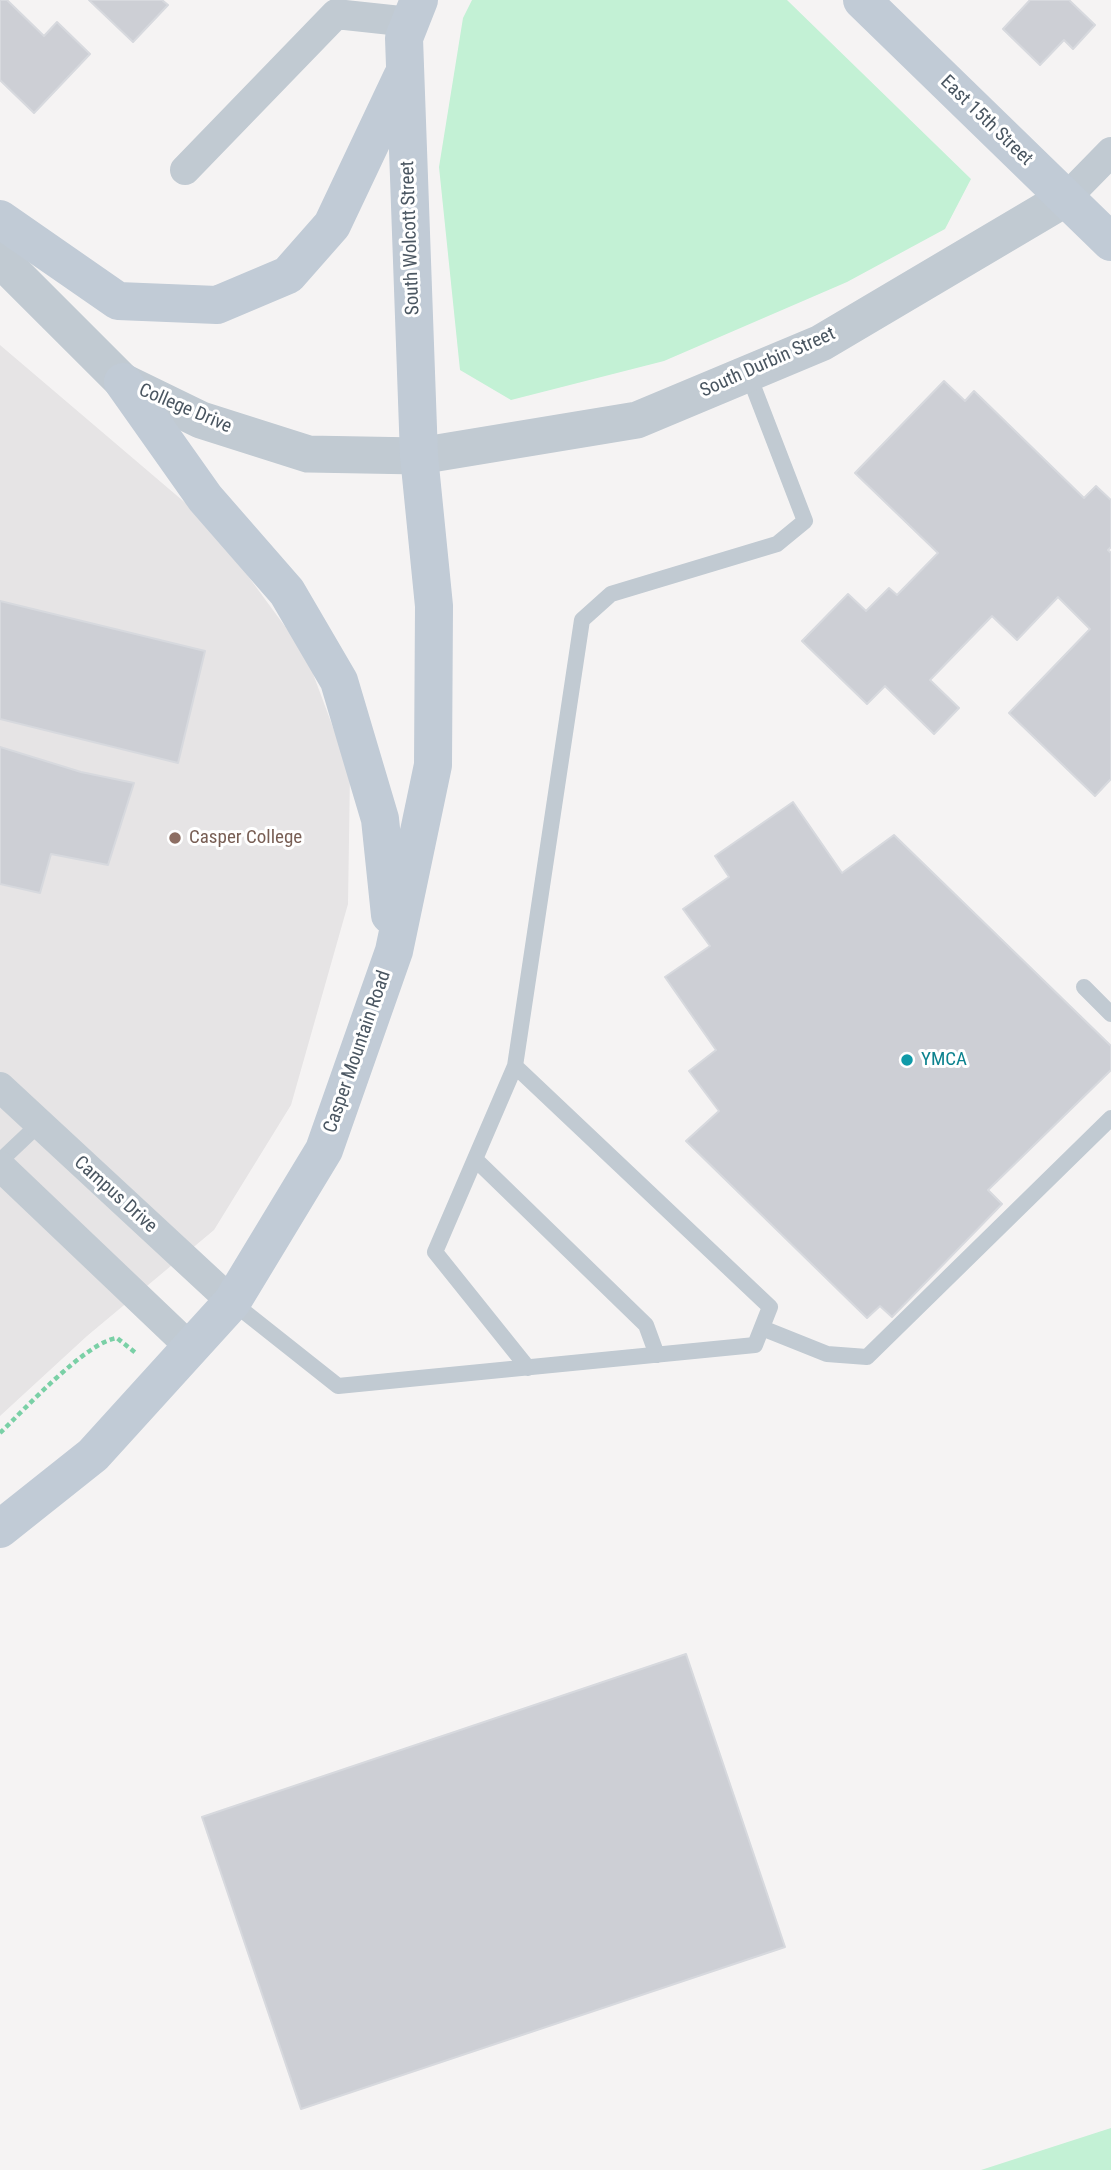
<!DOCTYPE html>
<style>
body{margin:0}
canvas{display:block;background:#f5f3f3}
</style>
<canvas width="1111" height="2170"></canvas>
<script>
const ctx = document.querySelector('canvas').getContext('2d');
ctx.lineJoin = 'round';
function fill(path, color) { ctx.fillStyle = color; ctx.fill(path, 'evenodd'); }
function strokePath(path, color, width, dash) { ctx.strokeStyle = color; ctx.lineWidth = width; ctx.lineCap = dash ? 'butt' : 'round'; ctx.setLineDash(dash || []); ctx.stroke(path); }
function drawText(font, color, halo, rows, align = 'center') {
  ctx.font = font + ' "Roboto Condensed",sans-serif'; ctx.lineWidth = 6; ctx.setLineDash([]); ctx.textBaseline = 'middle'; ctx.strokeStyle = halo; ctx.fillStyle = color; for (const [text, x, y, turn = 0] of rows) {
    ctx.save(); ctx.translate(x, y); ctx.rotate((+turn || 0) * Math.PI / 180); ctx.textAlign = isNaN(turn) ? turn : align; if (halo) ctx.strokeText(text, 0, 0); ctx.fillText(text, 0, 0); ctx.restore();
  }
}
fill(new Path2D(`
 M0,345L209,523L306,655L350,773L348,904L291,1105L214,1230L87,1336L0,1416Z`), '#e6e4e5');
fill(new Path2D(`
 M472,0H787L971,179L945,229L847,282L664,361L511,400L460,370L439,167L463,18Z
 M1111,2128V2170H981Z`), '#c3f1d5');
const building = new Path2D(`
 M0,0H7L44,36L57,22L90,54L34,113L0,80Z
 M89,0H162L168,5L133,42Z
 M1030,0H1069L1095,25L1073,49L1064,40L1040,65L1003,29Z
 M944,381L965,401L974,391L1084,498L1096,486L1111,500V547L1108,550L1111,553V779L1095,796L1009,713L1090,629L1058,597L1017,640L992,616L930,680L959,708L934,734L885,686L867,704L802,641L848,594L866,611L889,588L897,595L938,553L855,473Z
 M0,601L205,651L178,763L0,719Z
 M0,747L81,772L134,783L108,865L51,854L40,893L0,884Z
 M793,802L842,873L894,835L1111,1046V1070L988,1190L1002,1204L892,1317L880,1306L867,1318L686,1141L719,1111L689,1071L716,1050L665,977L710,946L683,909L729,877L715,856Z
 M686,1654L785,1947L301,2109L202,1817Z`);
fill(building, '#cdcfd5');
strokePath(building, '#d7d9de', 2);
strokePath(new Path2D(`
 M0,1433C25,1409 86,1342 117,1338L137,1354`), '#7ad0a6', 4.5, [5, 3.5]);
strokePath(new Path2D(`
 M1084,987L1111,1014
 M515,1066L435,1252L528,1368
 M475,1159L646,1325L657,1355
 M0,1161L38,1125
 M232,1302L338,1386L755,1345L770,1307L515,1066L582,620L611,594L777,544L805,521L748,373
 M762,1328L827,1354L867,1357L1111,1118`), '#c1cad2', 16);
strokePath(new Path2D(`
 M185,170L336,14L410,22
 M1066,198L1111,152
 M0,1087L232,1302
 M0,1166L191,1348`), '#c1cad2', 30);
strokePath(new Path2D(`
 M0,259L123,382L201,420L308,454L419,456L637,420L821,343L1066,198`), '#c1cad2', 37);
strokePath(new Path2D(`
 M862,0L1111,242
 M0,219L118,301L217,305L288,275L332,225L402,77
 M123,382L205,498L287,592L339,681L380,819L390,915
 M0,1529L93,1455L232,1302L324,1150L394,951L433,765L434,606L419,456L404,38L419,0`), '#c1cbd6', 38);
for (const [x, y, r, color] of [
 [175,838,7,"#8d6e63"],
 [907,1060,7,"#0f9aa8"]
]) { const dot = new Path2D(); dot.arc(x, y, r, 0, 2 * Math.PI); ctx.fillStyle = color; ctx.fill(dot); strokePath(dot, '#fff', 2.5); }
drawText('19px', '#4a5661', '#fff', [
 ["East 15th Street",986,121,44],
 ["South Wolcott Street",411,238,-92],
 ["South Durbin Street",768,363,-24],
 ["College Drive",185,409,23],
 ["Casper Mountain Road",358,1052,-71],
 ["Campus Drive",115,1195,42]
]);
drawText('19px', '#785e54', '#fff', [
 ["Casper College",189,838]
], 'left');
drawText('19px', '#0d838f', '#fff', [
 ["YMCA",921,1060]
], 'left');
</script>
